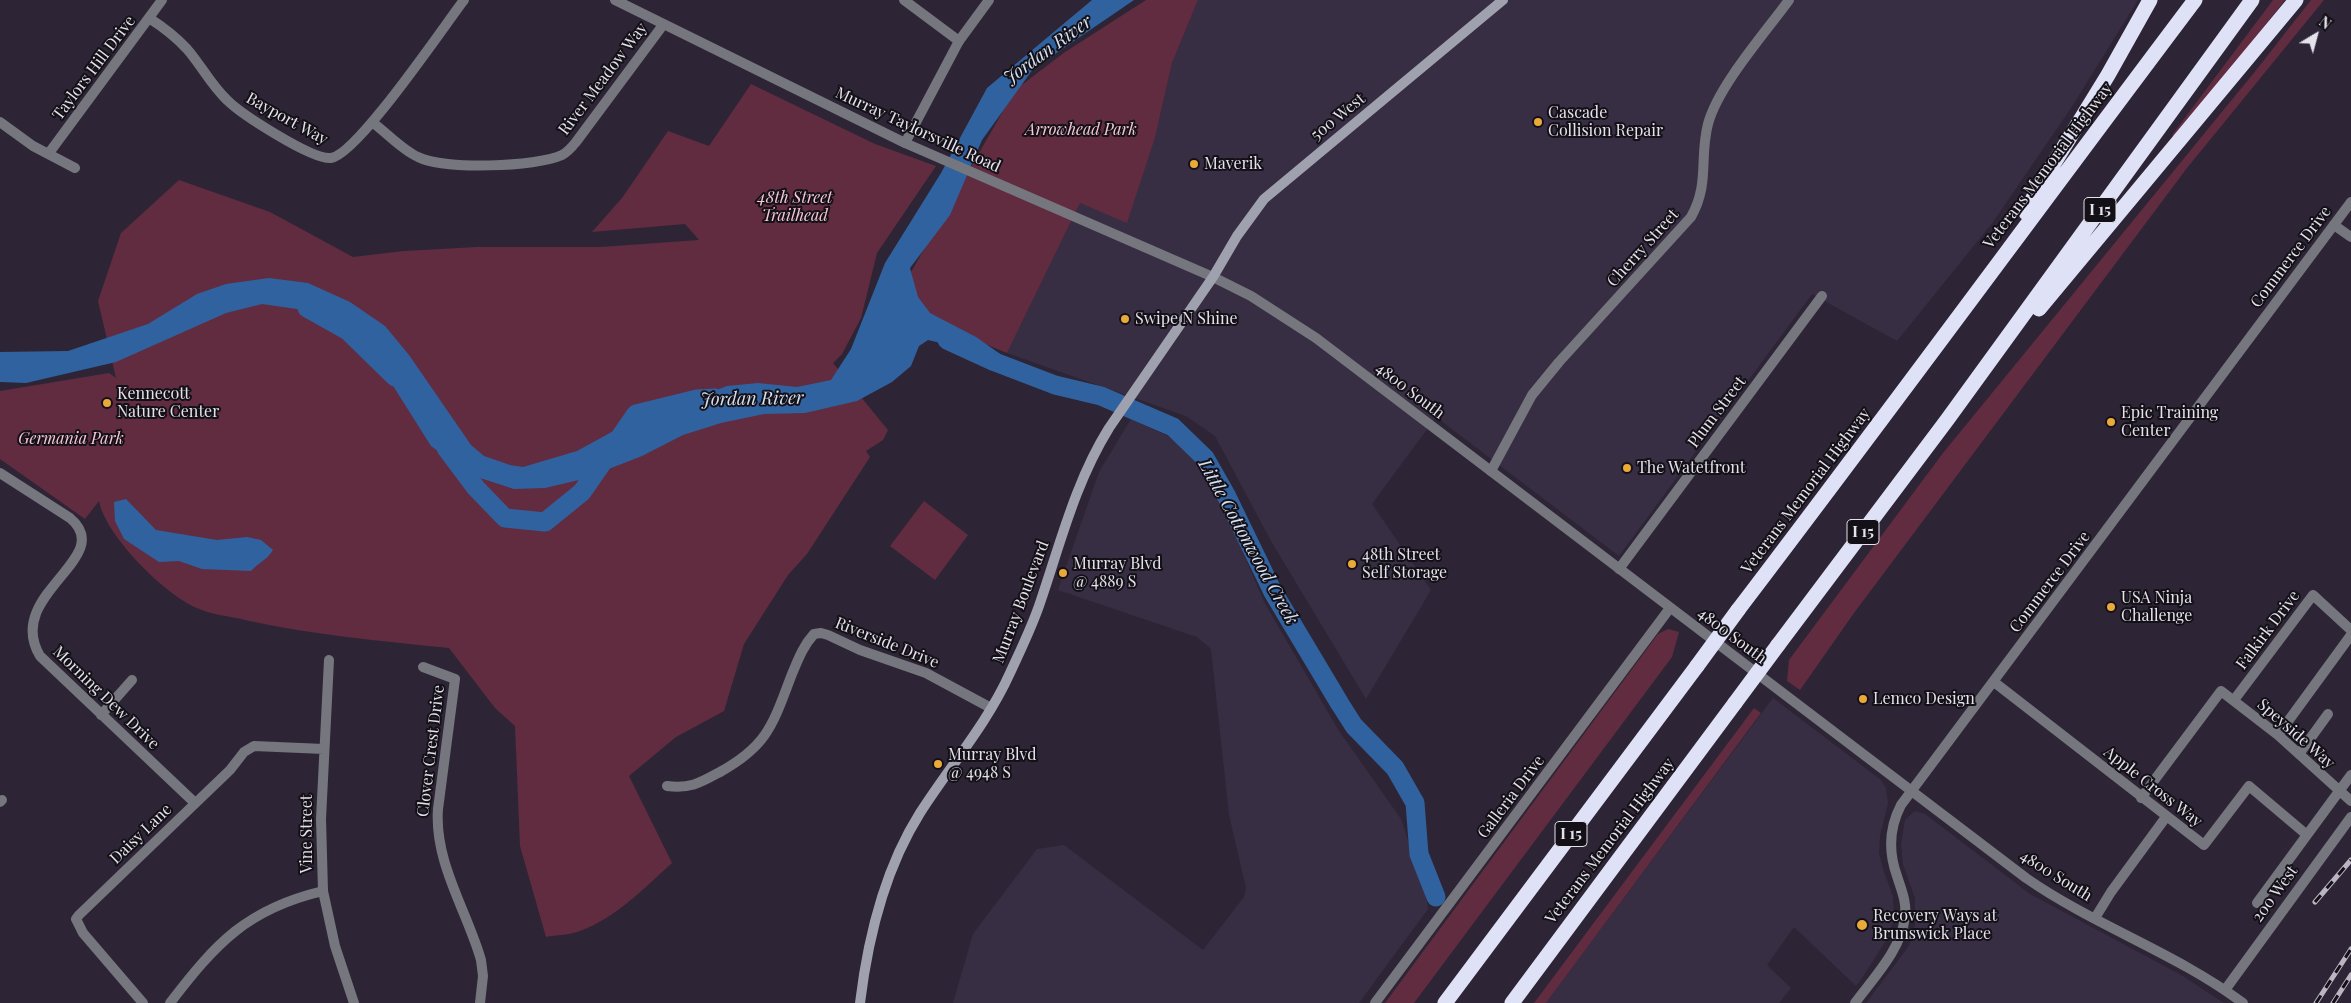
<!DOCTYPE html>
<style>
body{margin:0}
#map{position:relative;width:2351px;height:1003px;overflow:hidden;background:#2d2535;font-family:"Playfair Display",serif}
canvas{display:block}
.north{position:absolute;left:2291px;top:10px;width:50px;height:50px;-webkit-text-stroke:4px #141017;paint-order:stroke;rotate:37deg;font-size:14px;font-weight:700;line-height:20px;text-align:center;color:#e6e2ec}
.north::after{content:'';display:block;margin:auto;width:18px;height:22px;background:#e6e2ec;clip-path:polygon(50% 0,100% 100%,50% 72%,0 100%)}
</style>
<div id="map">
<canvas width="2351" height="1003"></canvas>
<div class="north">N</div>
</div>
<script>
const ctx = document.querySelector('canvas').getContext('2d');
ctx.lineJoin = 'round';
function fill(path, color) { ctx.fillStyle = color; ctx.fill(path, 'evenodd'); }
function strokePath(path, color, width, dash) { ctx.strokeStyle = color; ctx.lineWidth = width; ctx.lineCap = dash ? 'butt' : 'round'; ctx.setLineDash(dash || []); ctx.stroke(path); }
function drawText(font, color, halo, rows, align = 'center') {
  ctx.font = font + ' "Playfair Display",serif'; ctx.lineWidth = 4; ctx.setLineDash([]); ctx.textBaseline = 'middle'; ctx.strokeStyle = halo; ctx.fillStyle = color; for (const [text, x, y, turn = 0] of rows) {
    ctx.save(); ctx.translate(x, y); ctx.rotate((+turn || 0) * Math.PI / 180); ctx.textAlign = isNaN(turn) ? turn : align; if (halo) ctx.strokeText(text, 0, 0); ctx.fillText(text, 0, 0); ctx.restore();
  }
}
fill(new Path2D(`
 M1198,0H2138L2071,108L1993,222L1897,341L1812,294L1619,556L1436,417L1372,504L1431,590L1366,699L1271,541L1215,436L1186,416L1007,353L1080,203L1127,222L1155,138L1172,63Z
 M1131,419L1183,443L1222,503L1264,602L1339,731L1401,819L1426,895L1428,909L1359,1003H953L973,934L1037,849L1064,845L1203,950L1244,897L1246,888L1229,815L1211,649L1197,637L1058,590L1099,472Z
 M1773,698L1881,780L1886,788L1888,803L1880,835L1879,853L1884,872L1893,896L1894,919L1887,939L1862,978L1856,986L1794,927L1767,965L1791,988L1779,1003H1546Z
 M1915,811L1925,814L2030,894L2181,975L2224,1003H1866L1909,946L1915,925V898L1903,864L1901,844L1905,820Z`), '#382e43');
fill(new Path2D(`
 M1146,0H1198L1172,63L1155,138L1127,223L1080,203L1007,353L941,326L919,305L911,272L1015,90L1065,52Z
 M2273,0H2285L2176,138L2172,135Z
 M2311,0H2324L2187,168L1854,613L1800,690L1787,681L1789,660L1943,453L2257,69Z
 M751,84L875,144L936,166L877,253L861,318L842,354L833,363L888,430L883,440L866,451L870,457L807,554L788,575L744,644L724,711L676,737L629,776L672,863C643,889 617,917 580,931C570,935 556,935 546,937L520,846L515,726L495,708L449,648C381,641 312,635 245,620C230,616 211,615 197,608C165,595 105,535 99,501L85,519L0,459V391L109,373L116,378L98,301L121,233L179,180L270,212L353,257L404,251L477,247H601L699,240L685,224L592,232L622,198L668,131L709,146Z
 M924,501L968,535L935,580L890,546Z
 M1668,629L1679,632L1672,657L1414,1003H1385L1658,634Z
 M1754,708L1761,713L1546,1003H1534Z`), '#612c3f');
fill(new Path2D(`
 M1092,0H1134L1033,69L982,140L950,215L910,268L918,297L930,313L976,337L1003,356L978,352L928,340L919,346L911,366L892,382L857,401L805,413L764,414L721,423L683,435L642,456L583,479L545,488L514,489L471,475L431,446L373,354L332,322L297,309L262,304L226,313L116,362L26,383L0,382V352L68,351L148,324L197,294L226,284L269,278L308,283L350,302L385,326L409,355L471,445L484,456L510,465L523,467L577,451L619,428L727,386L758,383L797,387L831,380L851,349L885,263L941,173L987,88Z
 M126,499L156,530L217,540L247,537L261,540L273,550C267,560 258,563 251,571L202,569L179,561L159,562L124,539L115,521L114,502Z`), '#3162a0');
strokePath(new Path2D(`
 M307,308L348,331L395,377
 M947,340L995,362L1055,385L1101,396L1173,427L1205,458L1226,495L1273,592L1340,704L1354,726L1395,768L1415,803L1419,854L1436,897
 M446,448L476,488L505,518L545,522L582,492L636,414L697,399L715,398`), '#3162a0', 19);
strokePath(new Path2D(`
 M904,0L959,41
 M149,18C163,27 176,37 187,49C201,65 211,85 227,100C241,114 312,160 331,158C357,155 444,26 464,0
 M0,122L33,146L75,168
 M372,122C387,133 402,150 418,157C444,170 536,167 562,155C568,152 572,147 576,142L663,25
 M49,153L162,0
 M2334,225L2351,237
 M1491,471L1532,395L1559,362L1691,217C1710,183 1699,158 1708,124C1718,86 1765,33 1789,0
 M0,473L70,518C118,558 3,594 40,656L195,803
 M1619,569L1822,296
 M423,667L455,679L438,809C434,862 467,911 481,960L483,976L480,1003
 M1994,682L2204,845L2249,786L2307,835
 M2234,700L2313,595L2351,630
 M101,715L132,680
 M2278,735L2351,635
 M2299,754L2328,714
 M667,786C690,789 700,783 720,772C769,745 773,723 792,674C798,660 803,646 814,634L821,633L828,635L860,650L926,673L991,708
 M2141,798L2221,691L2278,735L2351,801
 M0,802L2,800
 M323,891L321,819L329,660
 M2257,903L2351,775
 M2095,918L2111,892L2166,817
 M2225,990L2351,817
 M143,1003L83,933L76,919L79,915L230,770L244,752L254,746L324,749
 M1375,1003L1670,608`), '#75767e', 10);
strokePath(new Path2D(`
 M615,0L905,143L1213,277L1251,296L1316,338L2026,878C2095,926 2176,953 2243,1003
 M905,143L959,41L989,0
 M170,1003C216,943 247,909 323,891L335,946L354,1003
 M1855,1003C1874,977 1901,950 1905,917C1907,902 1901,889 1897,876C1888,851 1889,828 1901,805L2351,202`), '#75767e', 10);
strokePath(new Path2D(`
 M860,1003C868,937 884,870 920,813C950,766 987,724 1010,673C1021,649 1033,625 1041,600C1061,541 1076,481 1109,428L1213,277L1237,236L1264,199L1503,0`), '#a0a1af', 10);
strokePath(new Path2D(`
 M2026,213L2035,194L2108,75L2150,0
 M2039,309L2296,0
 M1738,610C1892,408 2042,203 2195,0
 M1778,645L1947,420L2252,0
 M1445,1003L1697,666
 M1512,1003L1735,703`), '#dfe1f7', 15);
const rail = new Path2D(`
 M2315,902L2351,860
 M2316,1003L2351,949
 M2333,1003L2351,975`);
strokePath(rail, '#bab5c1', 5);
strokePath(rail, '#141017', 3, [9]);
strokePath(new Path2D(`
 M1697,666L1738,610
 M1735,703L1778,645`), '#dfe1f7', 15);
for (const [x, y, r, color] of [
 [1538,122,5,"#eaaa39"],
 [1194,164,5,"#eaaa39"],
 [1125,319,5,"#eaaa39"],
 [107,403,5,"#eaaa39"],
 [2111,422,5,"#eaaa39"],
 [1627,468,5,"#eaaa39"],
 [1352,564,5,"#eaaa39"],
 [1063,573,5,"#eaaa39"],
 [2111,607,5,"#eaaa39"],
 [1863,699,5,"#eaaa39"],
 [938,764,5,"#eaaa39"],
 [1862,925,6,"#eaaa39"]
]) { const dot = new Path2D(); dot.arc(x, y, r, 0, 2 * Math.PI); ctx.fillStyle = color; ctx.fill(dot); strokePath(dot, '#141017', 2); }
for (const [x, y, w] of [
 [2100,210,32],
 [1863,532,32],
 [1571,834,32]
]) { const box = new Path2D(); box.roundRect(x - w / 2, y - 12.5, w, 25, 4); ctx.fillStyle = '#141017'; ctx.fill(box); strokePath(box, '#e6e2ec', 1); }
drawText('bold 15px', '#e6e2ec', null, [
 ["I 15",2100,210],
 ["I 15",1863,532],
 ["I 15",1571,834]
]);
drawText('16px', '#e6e2ec', '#141017', [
 ["Taylors Hill Drive",94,68,-53],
 ["River Meadow Way",603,79,-53],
 ["500 West",1338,117,-39],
 ["Bayport Way",287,119,29],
 ["Murray Taylorsville Road",918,130,25],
 ["Veterans Memorial Highway",2048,166,-53],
 ["Cherry Street",1643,248,-48],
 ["Commerce Drive",2291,257,-53],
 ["4800 South",1410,391,37],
 ["Plum Street",1717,412,-53],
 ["Veterans Memorial Highway",1806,491,-53],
 ["Commerce Drive",2050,582,-53],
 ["Murray Boulevard",1021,602,-69],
 ["Falkirk Drive",2268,630,-53],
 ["4800 South",1732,636,37],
 ["Riverside Drive",887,643,22],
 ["Morning Dew Drive",106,698,44],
 ["Speyside Way",2296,734,41],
 ["Clover Crest Drive",431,751,-83],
 ["Apple Cross Way",2153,787,38],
 ["Galleria Drive",1511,797,-53],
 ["Daisy Lane",141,834,-44],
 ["Vine Street",307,834,-90],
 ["Veterans Memorial Highway",1610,841,-53],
 ["4800 South",2056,876,32],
 ["200 West",2275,894,-54]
]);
drawText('16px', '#e6e2ec', '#141017', [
 ["Cascade",1548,113],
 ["Collision Repair",1548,131],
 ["Maverik",1204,164],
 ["Swipe N Shine",1135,319],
 ["Kennecott",117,394],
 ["Nature Center",117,412],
 ["Epic Training",2121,413],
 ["Center",2121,431],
 ["The Watetfront",1637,468],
 ["48th Street",1362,555],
 ["Self Storage",1362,573],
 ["Murray Blvd",1073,564],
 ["@ 4889 S",1073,582],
 ["USA Ninja",2121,598],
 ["Challenge",2121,616],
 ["Lemco Design",1873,699],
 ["Murray Blvd",948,755],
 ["@ 4948 S",948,773],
 ["Recovery Ways at",1873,916],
 ["Brunswick Place",1873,934]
], 'left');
drawText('italic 16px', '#f8c8d6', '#141017', [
 ["Arrowhead Park",1081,130],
 ["48th Street",795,198],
 ["Trailhead",795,216],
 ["Germania Park",71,439]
]);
drawText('italic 18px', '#d3e1f3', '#141017', [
 ["Jordan River",1048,50,-36],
 ["Jordan River",752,399,-1],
 ["Little Cottonwood Creek",1248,542,61]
]);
</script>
